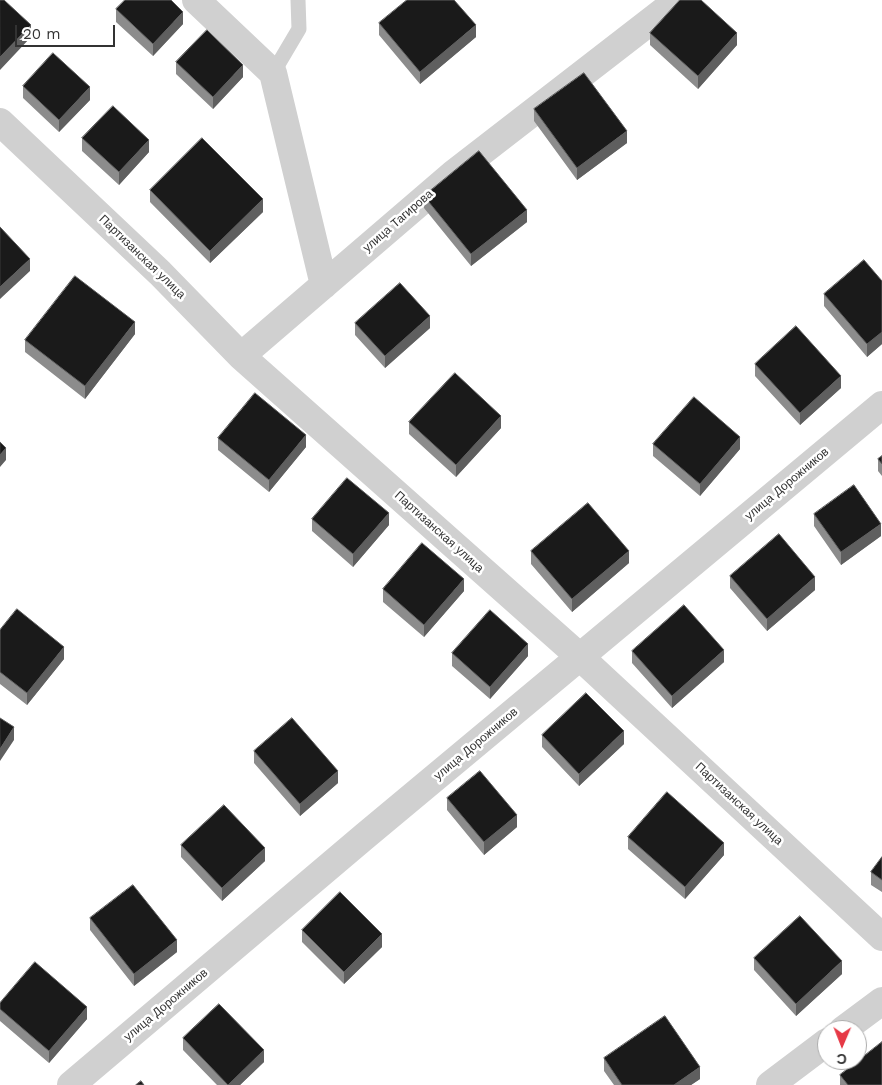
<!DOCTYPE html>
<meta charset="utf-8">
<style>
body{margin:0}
#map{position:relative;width:882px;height:1085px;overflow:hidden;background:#fff;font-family:"Work Sans",sans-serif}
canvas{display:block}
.north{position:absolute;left:817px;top:1020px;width:50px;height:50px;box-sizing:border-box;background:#fff;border:1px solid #adadad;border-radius:50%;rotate:181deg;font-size:14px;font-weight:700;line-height:20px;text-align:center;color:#333}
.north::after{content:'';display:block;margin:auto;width:18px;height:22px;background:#e63946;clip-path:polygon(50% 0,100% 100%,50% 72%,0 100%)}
.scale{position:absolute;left:15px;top:25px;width:100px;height:22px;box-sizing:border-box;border:2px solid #333;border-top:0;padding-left:6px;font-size:15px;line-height:18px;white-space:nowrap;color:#333;-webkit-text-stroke:4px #fff;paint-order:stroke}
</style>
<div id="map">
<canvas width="882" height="1085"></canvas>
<div class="north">С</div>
<div class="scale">20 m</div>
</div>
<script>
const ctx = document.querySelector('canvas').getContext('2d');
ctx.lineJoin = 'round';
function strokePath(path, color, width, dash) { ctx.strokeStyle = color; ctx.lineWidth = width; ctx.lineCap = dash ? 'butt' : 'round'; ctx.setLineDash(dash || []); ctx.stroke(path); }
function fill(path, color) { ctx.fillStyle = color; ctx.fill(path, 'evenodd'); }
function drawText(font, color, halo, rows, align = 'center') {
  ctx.font = font + ' "Work Sans",sans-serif'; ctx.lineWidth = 5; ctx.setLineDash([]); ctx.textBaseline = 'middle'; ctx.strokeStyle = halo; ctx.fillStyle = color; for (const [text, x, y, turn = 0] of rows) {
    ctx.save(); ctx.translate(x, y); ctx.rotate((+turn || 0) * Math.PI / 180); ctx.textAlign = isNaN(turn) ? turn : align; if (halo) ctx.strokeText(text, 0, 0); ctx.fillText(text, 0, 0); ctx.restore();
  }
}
strokePath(new Path2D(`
 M273,73L299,29L298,0`), '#d0d0d0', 15);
strokePath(new Path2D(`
 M196,0L273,73L324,285
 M0,122L160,273L241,356L580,657L882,937
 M241,356L453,174L678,0
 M843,1030L882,1001
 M71,1085L365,836L882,405
 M770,1085L827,1042`), '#d0d0d0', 28);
fill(new Path2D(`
 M116,9L183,24L153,56L116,22Z
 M379,23L476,37L420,84L379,35Z
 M650,33L737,45L698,89L650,45Z
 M176,62L243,77L213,109L176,74Z
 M23,86L90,100L59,132L23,98Z
 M534,109L627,143L577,180L534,121Z
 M82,138L149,152L119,185L82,151Z
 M150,190L263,212L210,263L150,202Z
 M424,196L527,222L471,266L424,208Z
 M882,281V344L867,357L824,306V294Z
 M355,323L430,328L385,368L355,335Z
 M135,334L85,399L25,352V340Z
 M755,364L841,388L800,425L755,376Z
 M409,422L501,428L456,477L409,434Z
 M218,438L306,447L269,492L218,450Z
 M653,444L740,449L700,496L653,456Z
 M882,456V476L878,471V459Z
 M814,514L881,536L841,565L814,526Z
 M312,519L389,525L353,567L312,531Z
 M531,551L629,563L572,612L531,564Z
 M730,576L815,590L767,631L730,588Z
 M383,589L464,591L424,637L383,602Z
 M0,630L64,659L27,705L0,684Z
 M632,651L724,662L672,708L632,663Z
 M452,653L528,656L490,699L452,666Z
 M542,735L624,744L579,786L542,747Z
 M254,751L338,783L300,816L254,763Z
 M447,798L517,827L484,855L447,810Z
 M628,837L724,855L685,899L628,849Z
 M181,845L265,861L222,901L181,857Z
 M882,857V892L871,885V872Z
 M90,918L177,952L134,986L90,930Z
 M302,930L382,947L344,984L302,942Z
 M754,958L842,974L796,1016L754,970Z
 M0,1003L87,1019L49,1063L0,1021Z
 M183,1038L264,1062L240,1085H217L183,1050Z
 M604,1058L700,1079L691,1085H614L604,1071Z
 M840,1075L882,1085H840Z`), '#8c8c8c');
fill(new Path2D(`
 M183,12V24L153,56V44Z
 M31,25V37L0,70V57Z
 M476,25V37L420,84V72Z
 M737,33V45L698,89V76Z
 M243,65V77L213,109V97Z
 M90,87V100L59,132V120Z
 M627,131V143L577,180V168Z
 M149,140V152L119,185V172Z
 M263,199V212L210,263V251Z
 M527,210V222L471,266V254Z
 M30,259V271L0,299V287Z
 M430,316V328L385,368V356Z
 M135,322V334L85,399V386Z
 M882,332V344L867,357V344Z
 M841,376V388L800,425V413Z
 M501,416V428L456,477V465Z
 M306,435V447L269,492V480Z
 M740,437V449L700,496V484Z
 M6,448V460L0,467V455Z
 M389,513V525L353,567V554Z
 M881,524V536L841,565V552Z
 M629,551V563L572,612V599Z
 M815,577V590L767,631V619Z
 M464,579V591L424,637V625Z
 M528,644V656L490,699V687Z
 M64,647V659L27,705V693Z
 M724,650V662L672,708V696Z
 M14,727V740L0,761V749Z
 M624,731V744L579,786V774Z
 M338,771V783L300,816V804Z
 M517,815V827L484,855V842Z
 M724,843V855L685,899V887Z
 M265,848V861L222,901V888Z
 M382,934V947L344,984V972Z
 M177,940V952L134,986V974Z
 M842,961V974L796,1016V1004Z
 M87,1007V1019L49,1063V1051Z
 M264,1050V1062L240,1085H228Z
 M700,1067V1079L691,1085H674Z`), '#5f5f5f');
const building = new Path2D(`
 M0,0H4L31,25L0,57Z
 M125,0H171L183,12L153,44L116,9Z
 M407,0H454L476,25L420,72L379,23Z
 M680,0H701L737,33L698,76L650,33Z
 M207,30L243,65L213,97L176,62Z
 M53,53L90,87L59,120L23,86Z
 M584,73L627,131L577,168L534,109Z
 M113,106L149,140L119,172L82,138Z
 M202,138L263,199L210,251L150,190Z
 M479,151L527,210L471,254L424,196Z
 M0,227L30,259L0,287Z
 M864,260L882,281V332L867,344L824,294Z
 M75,276L135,322L85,386L25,340Z
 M400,283L430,316L385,356L355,323Z
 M796,326L841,376L800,413L755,364Z
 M455,373L501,416L456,465L409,422Z
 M255,393L306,435L269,480L218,438Z
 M694,397L740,437L700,484L653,444Z
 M0,442L6,448L0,455Z
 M882,456V464L878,459Z
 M347,478L389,513L353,554L312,519Z
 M854,485L881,524L841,552L814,514Z
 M588,503L629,551L572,599L531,551Z
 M779,534L815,577L767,619L730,576Z
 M422,543L464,579L424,625L383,589Z
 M684,605L724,650L672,696L632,651Z
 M17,609L64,647L27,693L0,672V630Z
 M490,610L528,644L490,687L452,653Z
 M586,693L624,731L579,774L542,735Z
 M0,718L14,727L0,749Z
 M292,718L338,771L300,804L254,751Z
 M480,771L517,815L484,842L447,798Z
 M667,792L724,843L685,887L628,837Z
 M224,805L265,848L222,888L181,845Z
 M882,857V880L871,872Z
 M133,885L177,940L134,974L90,918Z
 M340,892L382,934L344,972L302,930Z
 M800,916L842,961L796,1004L754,958Z
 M35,962L87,1007L49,1051L0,1009V1003Z
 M219,1004L264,1050L228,1085L183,1038Z
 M665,1016L700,1067L674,1085H622L604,1058Z
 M882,1042V1085H848L840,1075Z
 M141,1081L144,1085H136Z`);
fill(building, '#1a1a1a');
strokePath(building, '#5f5f5f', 1);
drawText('12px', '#333', '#fff', [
 ["улица Тагирова",398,221,-41],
 ["Партизанская улица",142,257,44],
 ["улица Дорожников",787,484,-40],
 ["Партизанская улица",439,532,42],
 ["улица Дорожников",476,744,-40],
 ["Партизанская улица",739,804,43],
 ["улица Дорожников",166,1005,-40]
]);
</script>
